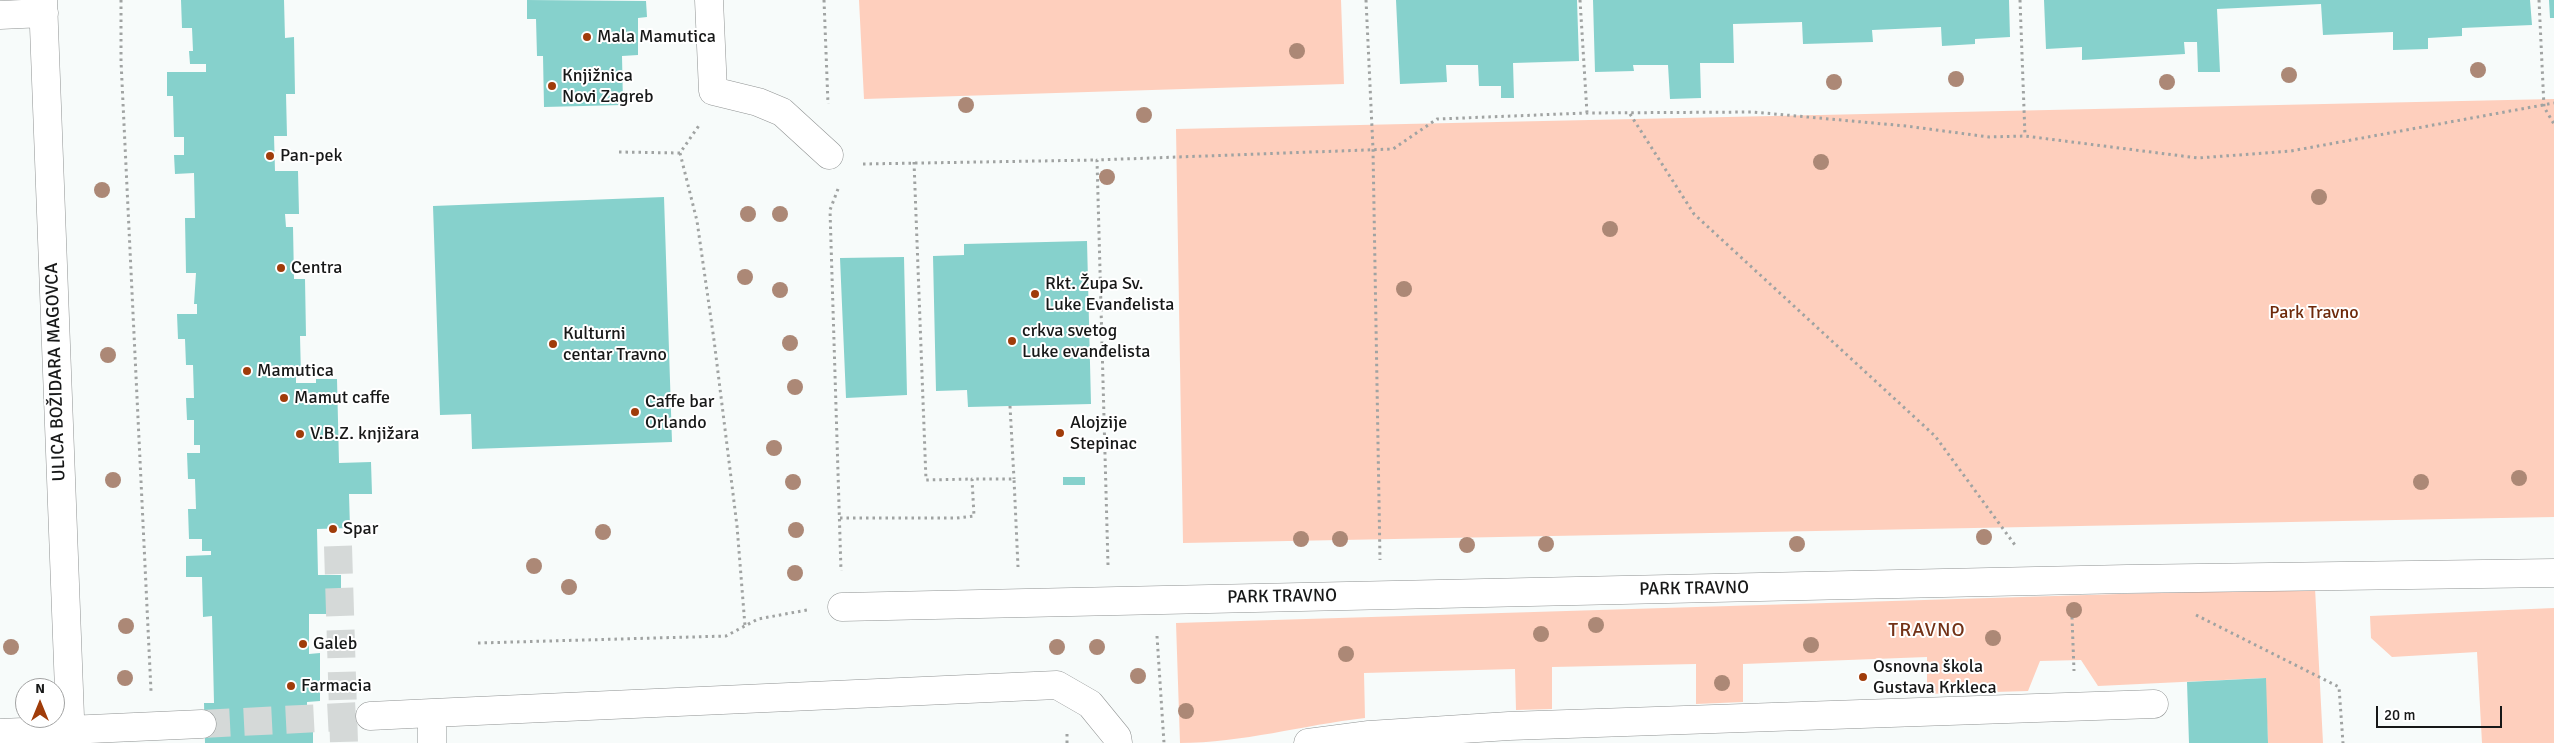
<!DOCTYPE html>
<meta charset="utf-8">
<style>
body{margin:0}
#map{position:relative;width:2554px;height:743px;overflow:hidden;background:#f7fbfa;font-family:Signika,sans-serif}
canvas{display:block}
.north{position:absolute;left:15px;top:678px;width:50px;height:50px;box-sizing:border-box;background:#fff;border:1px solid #a2a3a3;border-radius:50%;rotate:0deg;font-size:14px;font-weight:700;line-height:20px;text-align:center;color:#171818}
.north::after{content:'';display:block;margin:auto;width:18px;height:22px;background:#a03c0a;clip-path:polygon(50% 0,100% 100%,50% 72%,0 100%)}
.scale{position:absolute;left:2376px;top:706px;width:126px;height:22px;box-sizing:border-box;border:2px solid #171818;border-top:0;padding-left:6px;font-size:15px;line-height:18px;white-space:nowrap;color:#171818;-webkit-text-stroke:4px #fff;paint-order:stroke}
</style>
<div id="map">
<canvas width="2554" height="743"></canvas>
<div class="north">N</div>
<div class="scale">20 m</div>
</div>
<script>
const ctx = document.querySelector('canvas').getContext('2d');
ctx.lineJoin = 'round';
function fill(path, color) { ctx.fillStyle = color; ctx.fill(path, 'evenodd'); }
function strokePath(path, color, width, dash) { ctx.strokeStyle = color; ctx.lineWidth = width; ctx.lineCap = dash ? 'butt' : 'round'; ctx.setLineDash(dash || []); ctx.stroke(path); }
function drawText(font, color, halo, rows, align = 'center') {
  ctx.font = font + ' Signika,sans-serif'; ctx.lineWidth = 4; ctx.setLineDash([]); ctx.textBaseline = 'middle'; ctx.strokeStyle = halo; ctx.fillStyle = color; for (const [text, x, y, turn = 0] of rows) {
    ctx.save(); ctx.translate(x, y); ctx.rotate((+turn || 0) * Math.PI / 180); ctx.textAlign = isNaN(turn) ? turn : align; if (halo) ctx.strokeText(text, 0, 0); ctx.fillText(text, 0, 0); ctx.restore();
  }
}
fill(new Path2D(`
 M859,0H1341L1344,84L864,99Z
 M2554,99V517L1183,543L1176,129Z
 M2315,588L2323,743H2268L2265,678L2098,686L2081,660L2040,661L2028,691L1927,694V657L1743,664V702L1696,704V664L1552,667V709L1516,710L1515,669L1364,673L1365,718C1303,725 1242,743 1180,743L1176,623Z
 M2554,608V743H2482L2477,652L2392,657L2371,638L2370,616Z`), '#fecfbd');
fill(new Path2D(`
 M181,0H284L285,38L294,37L295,94H286L287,136H274L275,171H298L299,214H285L286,227H293L294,279H305L306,336H300L301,377H296V383H316V379H337L339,463L371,462L372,494H349L350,528L317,529L318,575H341V614H309V654L320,653V701L307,702V709H313V743H205L204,703H214L212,616L203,617L202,577H186V556L211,555V551H202V539H189L188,509H196L195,479H188L187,453H200V445H194V420H187L186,398H194L193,365H186L185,339H178L177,314H197V304H194L196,273H186L185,218H195L194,173L175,174L174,155H184V137H174L173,96H167V72H206V64H190L189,51H193L192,28H182Z
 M527,0L646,1L647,17L638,18V55L622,56L623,105L544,107L543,56H537L536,19H527Z
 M1396,0H1577L1579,61L1513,63L1514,98H1501V86H1479L1478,65H1446L1447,82L1400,84Z
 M1593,0H2009L2010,37L1975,39V44L1942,46L1941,27L1872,30L1873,42L1803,44L1802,22L1733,24L1734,63H1700L1701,98L1670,99L1668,65H1633L1634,71L1595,72Z
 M2044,0H2530L2532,25L2462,28V36L2428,38V49L2393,50V32L2323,35L2321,4L2217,9L2220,72H2198L2197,42H2184L2185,54L2082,60V47L2046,49Z
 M2549,0H2554V18H2550Z
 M664,197L672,442L472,449L471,414L440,415L433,206Z
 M1087,241L1091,404L968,407L967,390L936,391L933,256L964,255V244Z
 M904,257L907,395L846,398L840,258Z
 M1063,477H1085V485H1063Z
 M2266,678L2268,743H2189L2187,682Z`), '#86d1cc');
strokePath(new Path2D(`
 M338,546L344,743
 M202,724L361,716`), '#d5d9d8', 28, [28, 14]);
const minor = new Path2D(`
 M43,0L71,743
 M709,0L713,91L758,102L782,112L829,155
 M0,15L44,13
 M842,607L2127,579L2554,573
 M370,716L432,713
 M0,733L202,724
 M432,743V713L1057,685L1090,704L1117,737L1118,743
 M1308,743L1369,735L1509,726L2154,704`);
strokePath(minor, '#909393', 29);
strokePath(new Path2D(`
 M121,0V61L151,691
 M824,0L828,104
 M1366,0L1373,149L1380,560
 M1580,0L1587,113
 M2020,0L2025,136
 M2539,0L2544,107L2554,124
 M1630,114L1694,214L1935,436L2015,545
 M619,152L680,153L700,124
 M680,153L697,221L714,340L737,526L745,626
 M914,162L926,480L972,479
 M863,164L1097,160
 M838,189L830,210L841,571
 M1010,406L1014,479
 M840,518H957L974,516L972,479H1014L1018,567
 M1108,565L1097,160L1393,149L1437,119L1587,113L1753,112L1906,126L1989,137L2025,136L2198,158L2291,151L2554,103
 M2196,615L2339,687L2343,743
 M2072,617L2074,671
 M1157,636L1164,743
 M478,643L726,636L758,619L807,610
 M1067,734V743`), '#a0a3a2', 3, [2.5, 4]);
strokePath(minor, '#fff', 28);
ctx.fillStyle = '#ac8876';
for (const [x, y] of [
 [1297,51],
 [2478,70],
 [2289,75],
 [1956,79],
 [1834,82],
 [2167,82],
 [966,105],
 [1144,115],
 [1821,162],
 [1107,177],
 [102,190],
 [2319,197],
 [748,214],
 [780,214],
 [1610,229],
 [745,277],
 [1404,289],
 [780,290],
 [790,343],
 [108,355],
 [795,387],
 [774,448],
 [2519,478],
 [113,480],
 [793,482],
 [2421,482],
 [796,530],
 [603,532],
 [1984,537],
 [1301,539],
 [1340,539],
 [1546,544],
 [1797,544],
 [1467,545],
 [534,566],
 [795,573],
 [569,587],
 [2074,610],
 [1596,625],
 [126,626],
 [1541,634],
 [1993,638],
 [1811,645],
 [11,647],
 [1057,647],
 [1097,647],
 [1346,654],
 [1138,676],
 [125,678],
 [1722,683],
 [1186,711]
]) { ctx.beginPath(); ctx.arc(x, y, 8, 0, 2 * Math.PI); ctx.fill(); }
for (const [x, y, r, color] of [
 [587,37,5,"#a03c0a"],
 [552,86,5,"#a03c0a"],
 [270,156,5,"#a03c0a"],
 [281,268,5,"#a03c0a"],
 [1035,294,5,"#a03c0a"],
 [1012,341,5,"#a03c0a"],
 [553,344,5,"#a03c0a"],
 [247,371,5,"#a03c0a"],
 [284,398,5,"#a03c0a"],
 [635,412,5,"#a03c0a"],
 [1060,433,5,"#a03c0a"],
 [300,434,5,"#a03c0a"],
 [333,529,5,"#a03c0a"],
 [303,644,5,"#a03c0a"],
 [1863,677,5,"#a03c0a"],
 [291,686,5,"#a03c0a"]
]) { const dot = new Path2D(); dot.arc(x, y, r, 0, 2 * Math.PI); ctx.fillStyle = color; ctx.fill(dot); strokePath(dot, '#fff', 2); }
drawText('18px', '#171818', '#fff', [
 ["Mala Mamutica",597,37],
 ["Knjižnica",562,76],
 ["Novi Zagreb",562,97],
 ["Pan-pek",280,156],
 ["Centra",291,268],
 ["Rkt. Župa Sv.",1045,284],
 ["Luke Evanđelista",1045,305],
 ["crkva svetog",1022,331],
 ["Luke evanđelista",1022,352],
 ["Kulturni",563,334],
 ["centar Travno",563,355],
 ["Mamutica",257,371],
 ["Mamut caffe",294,398],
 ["Caffe bar",645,402],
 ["Orlando",645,423],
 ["Alojzije",1070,423],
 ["Stepinac",1070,444],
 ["V.B.Z. knjižara",310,434],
 ["Spar",343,529],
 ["Galeb",313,644],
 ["Osnovna škola",1873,667],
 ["Gustava Krkleca",1873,688],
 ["Farmacia",301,686]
], 'left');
drawText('18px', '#6e290a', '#fff', [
 ["Park Travno",2314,313]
]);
drawText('18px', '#171818', '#fff', [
 ["ULICA BOŽIDARA MAGOVCA",56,372,-92],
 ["PARK TRAVNO",1694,589,-1],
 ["PARK TRAVNO",1282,597,-1]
]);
ctx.letterSpacing = '1px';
drawText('20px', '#733217', '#fff', [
 ["TRAVNO",1927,631]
]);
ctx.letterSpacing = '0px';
</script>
